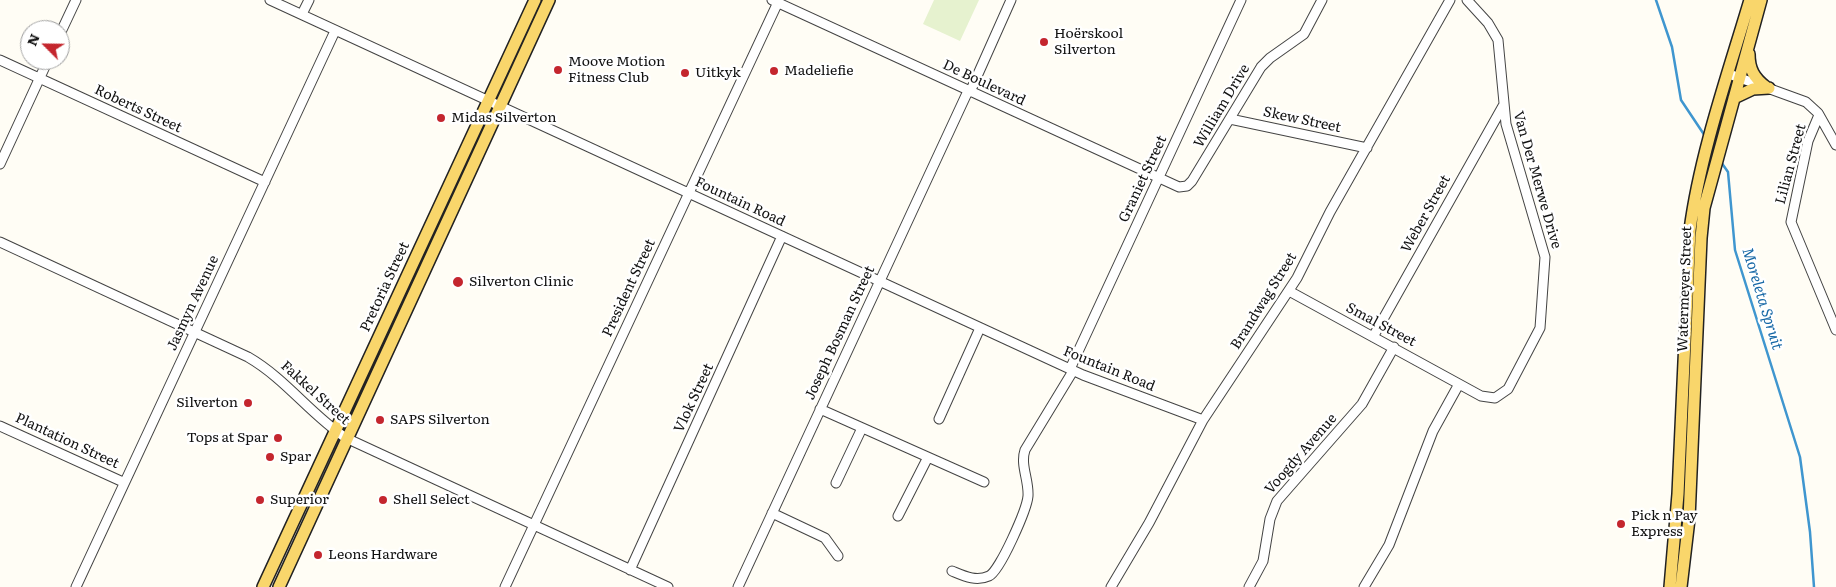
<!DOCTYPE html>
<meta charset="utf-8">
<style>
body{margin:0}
#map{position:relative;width:1836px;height:587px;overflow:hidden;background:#fffdf5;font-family:Literata,serif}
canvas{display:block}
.north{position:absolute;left:20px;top:20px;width:50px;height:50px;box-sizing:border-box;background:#fff;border:1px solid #a0a0a0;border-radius:50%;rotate:293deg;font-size:14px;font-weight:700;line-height:20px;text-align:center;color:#111}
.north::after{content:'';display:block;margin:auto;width:18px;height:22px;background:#c4262e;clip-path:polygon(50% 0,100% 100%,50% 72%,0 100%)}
</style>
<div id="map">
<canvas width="1836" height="587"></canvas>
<div class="north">N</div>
</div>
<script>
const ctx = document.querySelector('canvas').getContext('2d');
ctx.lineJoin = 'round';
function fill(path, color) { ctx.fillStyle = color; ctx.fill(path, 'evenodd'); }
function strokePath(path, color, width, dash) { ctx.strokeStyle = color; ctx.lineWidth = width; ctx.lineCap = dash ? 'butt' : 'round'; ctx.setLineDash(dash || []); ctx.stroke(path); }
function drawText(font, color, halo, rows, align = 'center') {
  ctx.font = font + ' Literata,serif'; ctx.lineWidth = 5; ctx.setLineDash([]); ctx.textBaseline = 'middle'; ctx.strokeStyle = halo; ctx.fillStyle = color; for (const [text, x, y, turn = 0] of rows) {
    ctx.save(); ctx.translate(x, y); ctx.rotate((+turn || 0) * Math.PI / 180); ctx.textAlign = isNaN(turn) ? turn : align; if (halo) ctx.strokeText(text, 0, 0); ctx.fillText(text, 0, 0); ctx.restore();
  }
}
fill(new Path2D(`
 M934,0H979L960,41L923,24Z`), '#e6f2cf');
strokePath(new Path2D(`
 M1656,0L1672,47L1681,100L1705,136
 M1721,162L1728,172L1735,250L1800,457L1810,532L1814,587`), '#3f96cf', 2.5);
const minor = new Path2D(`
 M270,0L1083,375L1203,420
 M772,0L1179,187L1187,186L1192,181L1261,67L1270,58L1304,34L1322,0
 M302,14L309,0
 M60,34L76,0
 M0,60L265,182
 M1729,74L1806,102L1818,113L1836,145
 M970,92L1011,0
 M1819,115L1808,141L1791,222L1836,330
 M1230,119L1367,148
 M0,164L48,60
 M0,242L248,357C286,379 310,414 346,438L668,587
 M1289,291L1481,396L1495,398L1508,389L1540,328L1545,257L1506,124L1498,40L1488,23L1467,0
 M1373,337L1503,106
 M1070,369L1241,0
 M820,409L984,482
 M939,419L980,328
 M0,426L123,482
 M836,483L862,428
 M772,513L825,538L838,556
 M898,516L927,459
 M630,570L782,236
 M952,571C964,576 976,582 989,576C1000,571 1027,509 1028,496C1029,480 1020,465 1025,450L1073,371
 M76,587L335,31
 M505,587L779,0
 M738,587L968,91
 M1111,587L1149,523L1203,420L1297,278L1330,212L1450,0
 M1249,587L1263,561L1270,519L1277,501L1362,404L1394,347
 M1364,587L1389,545L1433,431L1459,384`);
const major = new Path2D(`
 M1749,54C1749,69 1754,78 1766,87
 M1734,98L1753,89L1769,88
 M263,587L535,0
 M279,587L549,0
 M1670,587L1678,494L1690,230C1700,154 1728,74 1750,0
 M1681,587L1689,519L1701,238L1704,208L1761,0`);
strokePath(minor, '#444', 11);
strokePath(major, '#222', 14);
strokePath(minor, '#fff', 9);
strokePath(major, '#f9d66b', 11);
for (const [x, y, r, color] of [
 [1044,42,5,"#c4262e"],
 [558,70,5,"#c4262e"],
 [774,71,5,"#c4262e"],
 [685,73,5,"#c4262e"],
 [441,118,5,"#c4262e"],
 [458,282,6,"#c4262e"],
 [248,403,5,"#c4262e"],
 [380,420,5,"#c4262e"],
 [278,438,5,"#c4262e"],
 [270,457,5,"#c4262e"],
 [260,500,5,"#c4262e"],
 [383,500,5,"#c4262e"],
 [1621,524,5,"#c4262e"],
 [318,555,5,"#c4262e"]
]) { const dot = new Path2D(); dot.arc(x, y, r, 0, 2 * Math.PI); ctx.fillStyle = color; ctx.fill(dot); strokePath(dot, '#fff', 2); }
drawText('14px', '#111', '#fff', [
 ["Hoërskool",1054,34],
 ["Silverton",1054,50],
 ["Moove Motion",568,62],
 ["Fitness Club",568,78],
 ["Madeliefie",784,71],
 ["Uitkyk",695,73],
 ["Midas Silverton",451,118],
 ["Silverton Clinic",469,282],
 ["Silverton",238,403,"right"],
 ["SAPS Silverton",390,420],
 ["Tops at Spar",268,438,"right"],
 ["Spar",280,457],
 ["Superior",270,500],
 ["Shell Select",393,500],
 ["Pick n Pay",1631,516],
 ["Express",1631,532],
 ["Leons Hardware",328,555]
], 'left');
drawText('14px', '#111', '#fff', [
 ["De Boulevard",984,83,25],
 ["William Drive",1222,106,-59],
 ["Roberts Street",138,109,25],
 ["Skew Street",1302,120,12],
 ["Lilian Street",1791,164,-75],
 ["Graniet Street",1143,179,-65],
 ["Van Der Merwe Drive",1537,180,74],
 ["Fountain Road",740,202,25],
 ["Weber Street",1426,214,-61],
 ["Pretoria Street",385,287,-65],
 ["President Street",629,288,-65],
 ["Watermeyer Street",1685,289,-88],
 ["Brandwag Street",1264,301,-58],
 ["Jasmyn Avenue",193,303,-65],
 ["Smal Street",1381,325,28],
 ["Joseph Bosman Street",840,333,-65],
 ["Fountain Road",1109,369,22],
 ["Fakkel Street",315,393,42],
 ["Vlok Street",694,398,-65],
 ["Plantation Street",67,441,25],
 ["Voogdy Avenue",1301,454,-49]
]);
drawText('italic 15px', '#1768a6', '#fff', [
 ["Moreleta Spruit",1762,299,73]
]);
</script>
